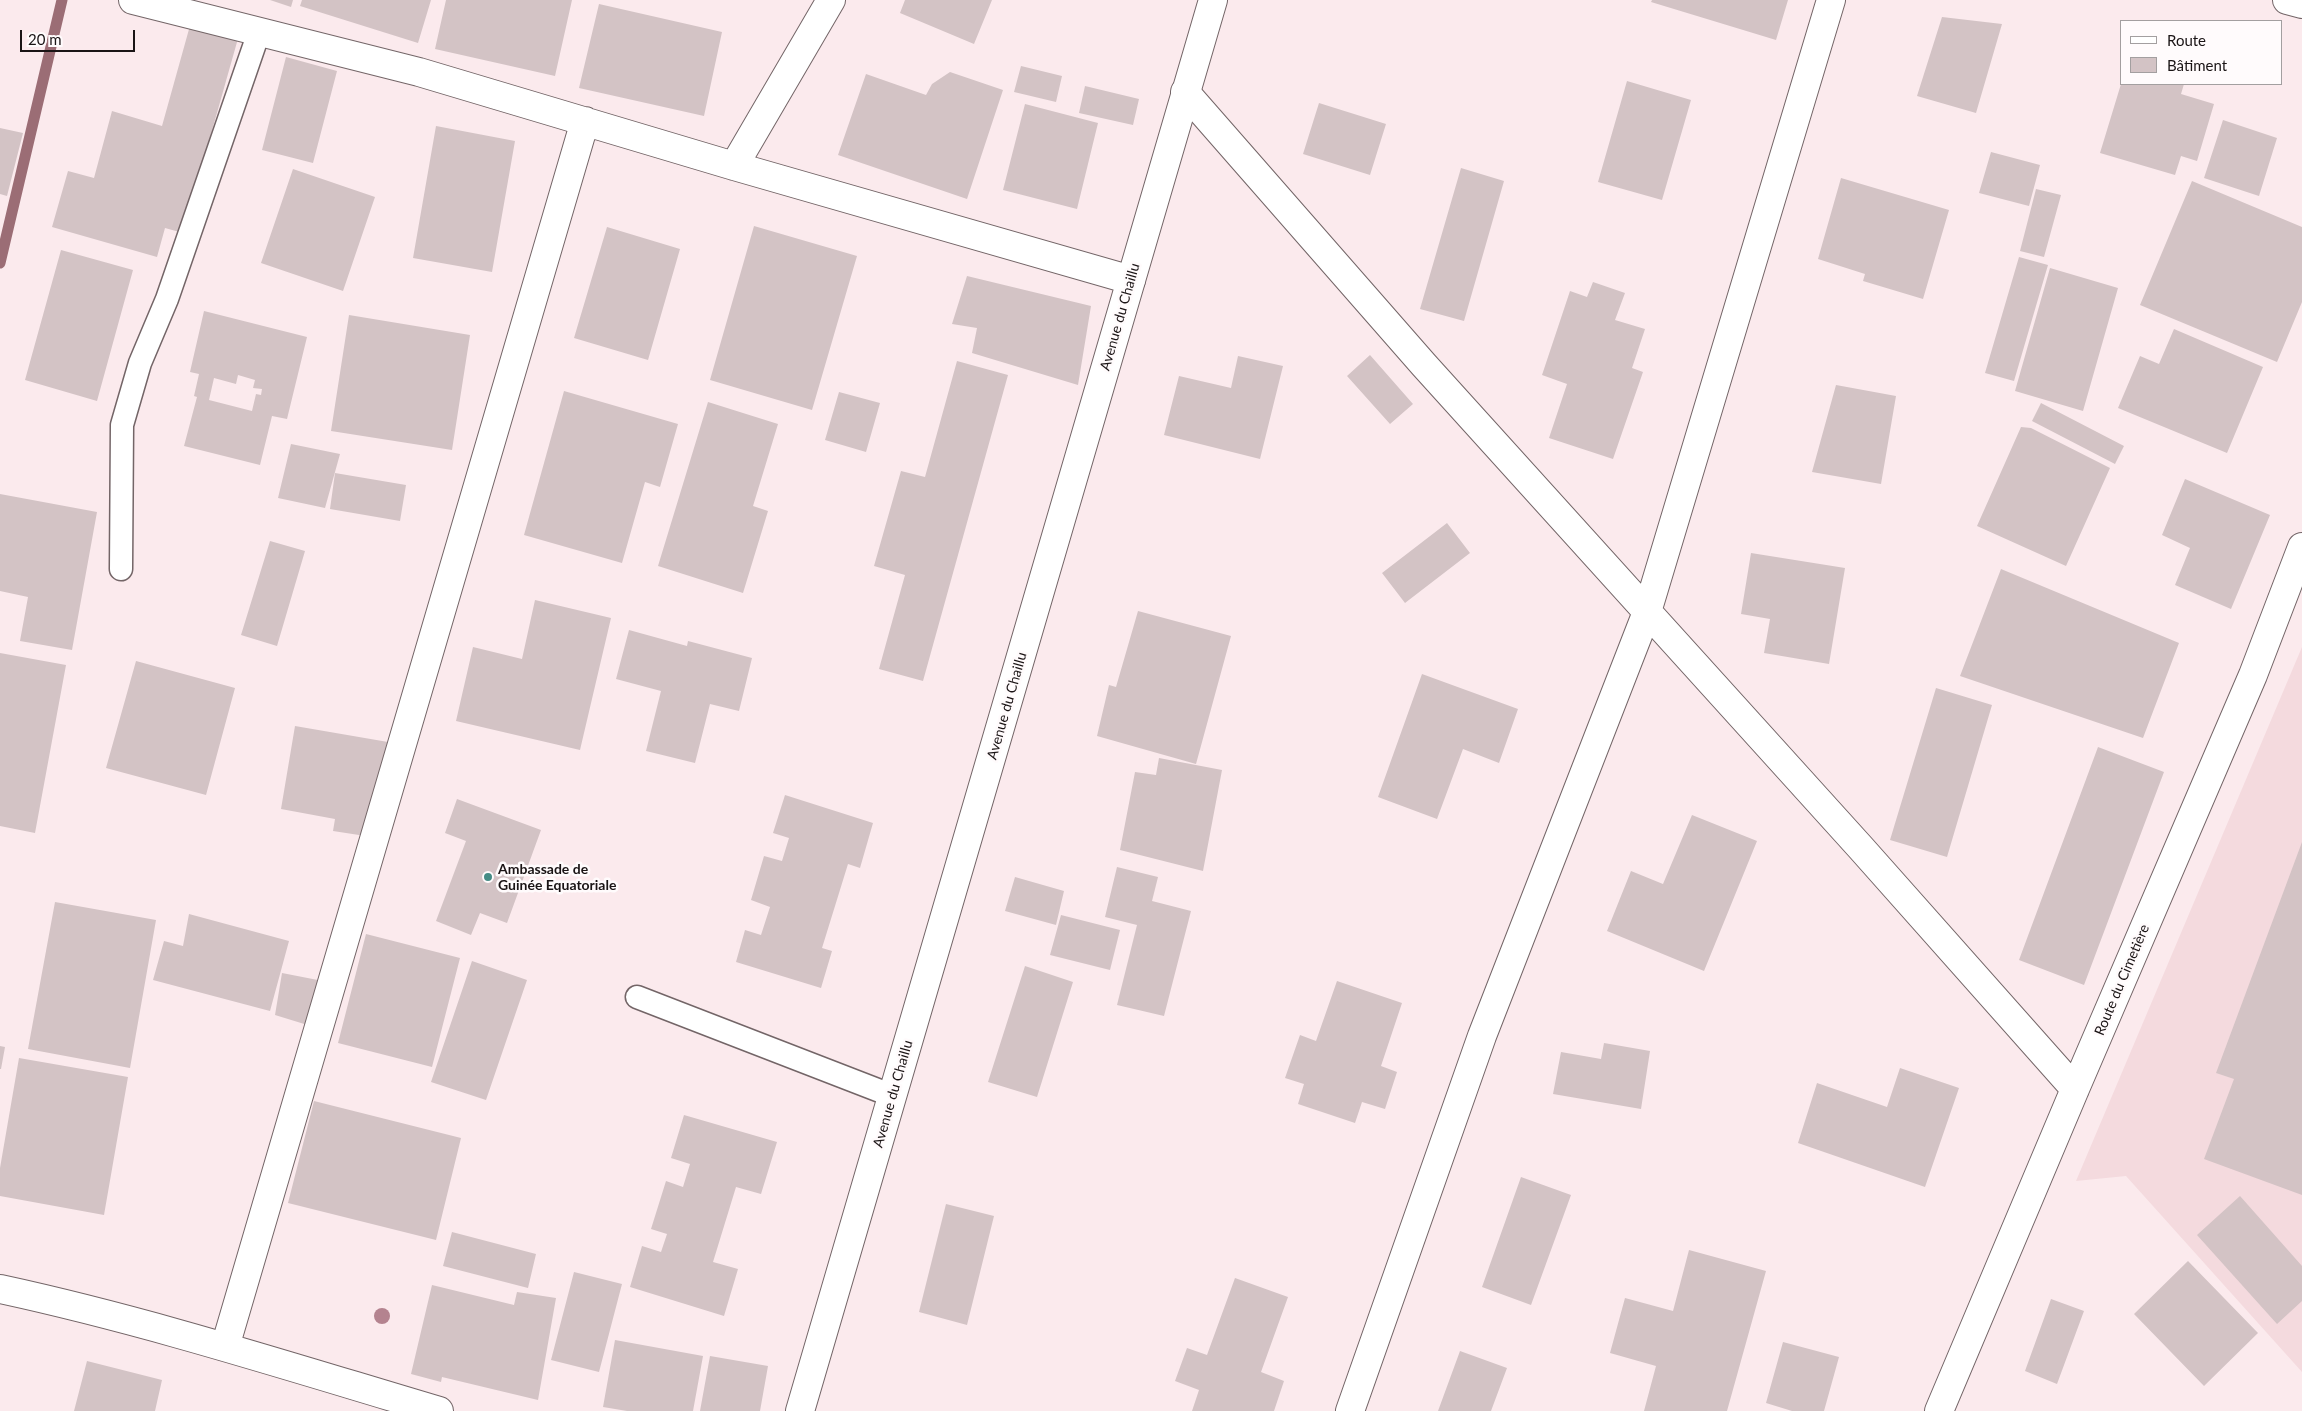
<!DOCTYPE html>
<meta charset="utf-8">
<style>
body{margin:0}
#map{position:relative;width:2302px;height:1411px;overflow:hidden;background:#fbeaed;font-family:Lato,sans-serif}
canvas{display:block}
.legend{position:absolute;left:2120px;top:20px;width:162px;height:65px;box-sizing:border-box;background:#fffbfc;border:1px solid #a39fa0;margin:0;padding:6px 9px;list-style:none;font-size:15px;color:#1a1415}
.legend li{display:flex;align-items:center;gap:10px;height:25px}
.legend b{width:25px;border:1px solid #a39fa0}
.scale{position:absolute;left:20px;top:30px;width:115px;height:22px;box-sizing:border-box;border:2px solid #1a1415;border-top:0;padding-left:6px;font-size:15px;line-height:18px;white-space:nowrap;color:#1a1415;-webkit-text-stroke:4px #fffbfc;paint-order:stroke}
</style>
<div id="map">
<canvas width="2302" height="1411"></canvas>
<ul class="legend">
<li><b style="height:6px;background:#fff"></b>Route</li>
<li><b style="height:14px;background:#d3c3c5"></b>Bâtiment</li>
</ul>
<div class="scale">20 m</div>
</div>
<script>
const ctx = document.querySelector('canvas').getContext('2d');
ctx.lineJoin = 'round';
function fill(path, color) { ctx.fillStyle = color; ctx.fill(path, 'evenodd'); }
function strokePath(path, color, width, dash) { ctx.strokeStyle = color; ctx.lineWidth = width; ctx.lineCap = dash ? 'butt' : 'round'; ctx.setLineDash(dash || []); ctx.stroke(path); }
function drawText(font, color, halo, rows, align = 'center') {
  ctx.font = font + ' Lato,sans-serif'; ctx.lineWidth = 5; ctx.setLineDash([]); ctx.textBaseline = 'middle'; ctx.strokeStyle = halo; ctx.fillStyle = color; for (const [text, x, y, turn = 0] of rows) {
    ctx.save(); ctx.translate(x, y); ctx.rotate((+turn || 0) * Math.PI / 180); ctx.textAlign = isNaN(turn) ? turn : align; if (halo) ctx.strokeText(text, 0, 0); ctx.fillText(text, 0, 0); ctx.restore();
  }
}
fill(new Path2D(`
 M2302,647V1372L2126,1176L2076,1181Z`), '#f4dade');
strokePath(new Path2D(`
 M0,263L62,0`), '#9b6d75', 11);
fill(new Path2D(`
 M270,0H293L291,7Z
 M302,0H431L418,43L300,6Z
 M446,0H572L555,76L435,49Z
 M905,0H992L974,44L900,13Z
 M1652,0H1788L1776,40L1651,2Z
 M599,4L722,32L704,116L579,88Z
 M1942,17L2002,24L1976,113L1917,96Z
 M191,22L239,35L183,233L165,228L157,257L52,227L68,171L94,178L112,111L162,126Z
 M286,57L337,71L313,163L262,150Z
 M1021,66L1062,76L1056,102L1014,92Z
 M950,72L1003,90L967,199L838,155L866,74L926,95L932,84Z
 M1627,81L1691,100L1662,200L1598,182Z
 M2121,84H2184L2181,94L2214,104L2197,161L2181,156L2175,175L2100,153Z
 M1085,86L1139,99L1133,125L1079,113Z
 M1319,103L1386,124L1370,175L1303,154Z
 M1025,104L1098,123L1077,209L1003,190Z
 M2223,120L2277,138L2259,196L2204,178Z
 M436,126L515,141L492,272L413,258Z
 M0,128L23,133L7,196L0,194Z
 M1991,152L2040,165L2029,206L1979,193Z
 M1461,168L1504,181L1464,321L1420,309Z
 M293,169L375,197L343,291L261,263Z
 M1841,178L1949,210L1923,299L1863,281L1865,274L1818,259Z
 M2192,181L2302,227V302L2277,362L2140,305Z
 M2036,189L2061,195L2044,257L2020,251Z
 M754,226L857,256L812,410L710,380Z
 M607,227L680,249L648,360L574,338Z
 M61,250L133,270L97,401L25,380Z
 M2019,257L2048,265L2014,381L1985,373Z
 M2050,268L2118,288L2083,411L2015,391Z
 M967,276L1091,306L1078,385L972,353L977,328L952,324Z
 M1593,282L1625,293L1615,320L1645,329L1632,368L1643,372L1613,459L1549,438L1567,384L1542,375L1570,291L1587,297Z
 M204,311L307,337L287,419L272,416L260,465L184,446L197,397L194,396L199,374L190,372ZM238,375L255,380L253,388L262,389L261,395L256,394L252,411L209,400L214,378L236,384Z
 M349,315L470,335L452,450L331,431Z
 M2174,329L2263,367L2227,453L2118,408L2140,356L2159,364Z
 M1370,355L1413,404L1390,424L1347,376Z
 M1238,356L1283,366L1260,459L1164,435L1179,376L1231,388Z
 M957,361L1008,375L923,681L879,669L905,575L874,566L901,471L925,477Z
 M1836,385L1896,396L1881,484L1812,472Z
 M564,391L678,424L660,487L645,482L622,563L524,535Z
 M839,392L880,403L866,452L825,440Z
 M708,402L778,424L753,506L768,511L743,593L658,566Z
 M2041,403L2124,446L2115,464L2032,421Z
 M2021,427L2031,428L2110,468L2066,566L1977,526Z
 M291,444L340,454L325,508L278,498Z
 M335,473L406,485L400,521L330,509Z
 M2185,479L2270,515L2231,609L2175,585L2190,548L2162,535Z
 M0,494L97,512L72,650L20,641L28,597L0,591Z
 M1447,523L1470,553L1405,603L1382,573Z
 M270,541L305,551L277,646L241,635Z
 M1751,553L1845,568L1829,664L1764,653L1770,619L1741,614Z
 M2001,569L2179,643L2143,738L1960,676Z
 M535,600L611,618L580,750L456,721L473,647L522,659Z
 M1138,611L1231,636L1196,764L1097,736L1109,685L1116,687Z
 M629,630L687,646L688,641L752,658L739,711L710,704L695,763L646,751L661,691L616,679Z
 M0,653L66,665L35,833L0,826Z
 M136,661L235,688L206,795L106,768Z
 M1422,674L1518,709L1499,763L1463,749L1437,819L1378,797Z
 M1936,688L1992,705L1947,857L1890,840Z
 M295,726L388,742L372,837L333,831L335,819L281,809Z
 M2098,747L2164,772L2084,985L2019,960Z
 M1159,758L1222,770L1203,871L1120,850L1135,772L1156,775Z
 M785,795L873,823L860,868L848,864L822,948L832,951L821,988L736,962L745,930L761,935L770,907L751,900L764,856L782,861L789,838L773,833Z
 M457,799L541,830L507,923L480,913L471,935L436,921L466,841L445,833Z
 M1692,815L1757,841L1704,971L1607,931L1631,871L1663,884Z
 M2302,842V1195L2204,1159L2234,1079L2216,1073Z
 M1117,867L1158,877L1152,901L1191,911L1164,1016L1117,1005L1137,925L1105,917Z
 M1015,877L1064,891L1056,925L1005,911Z
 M55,902L156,920L130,1068L28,1049Z
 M189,914L289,941L270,1011L153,980L164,941L183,946Z
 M1061,915L1120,930L1110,970L1050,955Z
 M366,934L460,958L432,1067L338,1043Z
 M472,961L527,980L486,1100L431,1082Z
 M1025,966L1073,982L1037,1097L988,1082Z
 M282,973L328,982L314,1027L275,1015Z
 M1337,981L1402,1003L1381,1066L1397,1072L1385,1109L1362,1102L1355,1123L1298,1104L1304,1084L1285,1078L1300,1035L1316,1041Z
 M1604,1043L1650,1051L1641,1109L1553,1094L1561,1052L1601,1059Z
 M0,1046L5,1047L1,1069H0Z
 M19,1058L128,1077L104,1215L0,1196V1168Z
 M1900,1068L1959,1088L1925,1187L1798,1143L1817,1083L1887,1107Z
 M314,1101L461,1138L436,1240L288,1203Z
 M684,1115L777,1142L761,1194L736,1187L713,1262L738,1269L724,1316L630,1287L642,1246L661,1252L667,1234L651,1229L666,1181L683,1187L690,1164L671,1158Z
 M1521,1177L1571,1195L1531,1305L1482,1287Z
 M2240,1196L2302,1266V1301L2277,1324L2197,1235Z
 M946,1204L994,1216L967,1325L919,1312Z
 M452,1232L536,1254L528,1288L443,1266Z
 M1689,1250L1766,1271L1727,1411H1644L1656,1366L1610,1353L1625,1298L1673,1311Z
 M2188,1261L2258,1333L2204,1386L2134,1314Z
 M574,1272L622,1284L599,1372L551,1360Z
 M1235,1278L1288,1297L1261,1372L1284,1381L1274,1411H1192L1199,1390L1175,1381L1187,1348L1207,1355Z
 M432,1285L514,1305L517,1292L556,1298L538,1400L442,1377L441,1382L411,1374Z
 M2051,1299L2084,1311L2057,1384L2025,1371Z
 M615,1340L703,1356L693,1411H627L603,1407Z
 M1783,1342L1839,1357L1824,1411H1792L1766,1403Z
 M1460,1351L1507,1368L1491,1411H1438Z
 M710,1356L768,1366L760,1411H700Z
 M87,1361L162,1380L155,1411H74Z`), '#d3c3c5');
const lane = new Path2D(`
 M121,569L122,425L140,363L167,299L259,32
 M637,997L893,1096`);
const street = new Path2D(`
 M133,0L419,72L734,166L1131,280
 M2287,0L2302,4
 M1185,92L1424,365L1861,848L2075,1089
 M734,166L831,0
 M0,1289C148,1321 294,1368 439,1411
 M225,1347L585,121
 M1350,1411L1482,1036L1647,612L1831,0
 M1939,1411L2075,1089L2253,675L2302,547`);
const secondary = new Path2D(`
 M800,1411L1213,0`);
strokePath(lane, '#736567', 25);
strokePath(street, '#736567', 30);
strokePath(secondary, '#736567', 30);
strokePath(lane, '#fff', 22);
strokePath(street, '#fff', 28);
strokePath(secondary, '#fff', 28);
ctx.fillStyle = '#b4838f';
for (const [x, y] of [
 [382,1316]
]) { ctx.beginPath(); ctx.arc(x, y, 8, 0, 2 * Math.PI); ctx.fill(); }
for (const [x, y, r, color] of [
 [488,877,5,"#458c85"]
]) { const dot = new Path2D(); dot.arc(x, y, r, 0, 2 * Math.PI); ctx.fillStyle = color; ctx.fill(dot); strokePath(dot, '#fffbfc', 2); }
drawText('14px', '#1a1415', '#fffbfc', [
 ["Avenue du Chaillu",1120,317,-74],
 ["Avenue du Chaillu",1007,706,-74],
 ["Route du Cimetière",2122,980,-67],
 ["Avenue du Chaillu",893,1094,-74]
]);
drawText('bold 14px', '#1a1415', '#fffbfc', [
 ["Ambassade de",498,869],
 ["Guinée Equatoriale",498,885]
], 'left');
</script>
